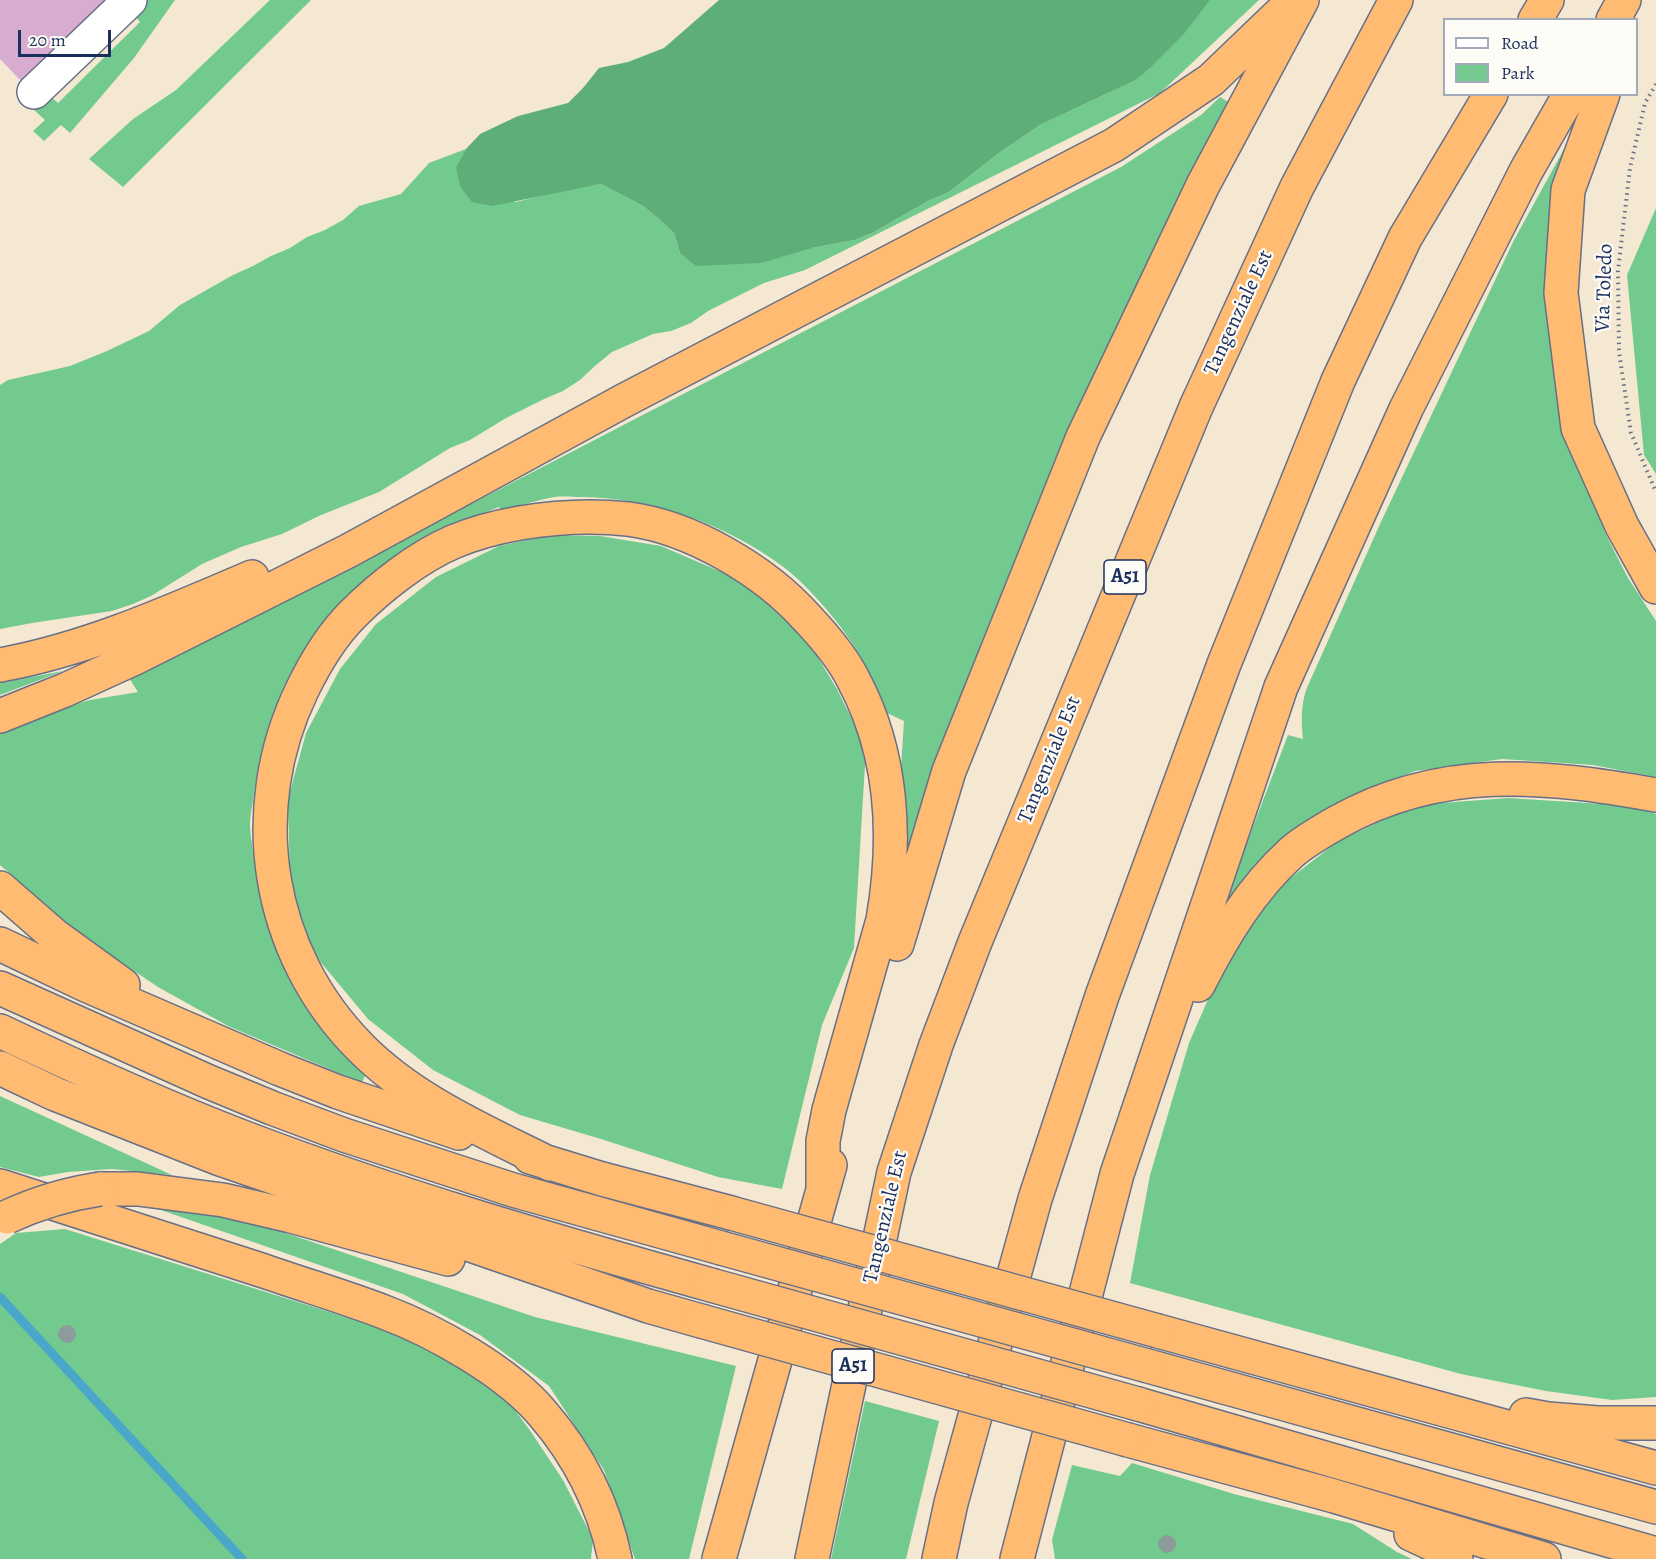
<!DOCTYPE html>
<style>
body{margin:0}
#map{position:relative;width:1656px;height:1559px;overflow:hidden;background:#f5e8d2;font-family:Alegreya,serif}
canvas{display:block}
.legend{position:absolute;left:1443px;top:18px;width:195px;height:78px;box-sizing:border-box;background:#fdfcf7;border:2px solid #a3aaba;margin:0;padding:8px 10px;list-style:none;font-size:18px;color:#1b2f5e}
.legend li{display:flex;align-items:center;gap:12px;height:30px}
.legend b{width:30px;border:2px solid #a3aaba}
.scale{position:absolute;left:18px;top:30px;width:93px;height:27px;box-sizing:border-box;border:3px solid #1b2f5e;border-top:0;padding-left:8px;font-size:18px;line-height:21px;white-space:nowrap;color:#1b2f5e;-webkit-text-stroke:4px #fdfcf7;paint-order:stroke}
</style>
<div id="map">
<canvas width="1656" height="1559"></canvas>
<ul class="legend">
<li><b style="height:8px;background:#fff"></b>Road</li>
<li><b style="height:16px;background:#73ca8f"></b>Park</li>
</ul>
<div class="scale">20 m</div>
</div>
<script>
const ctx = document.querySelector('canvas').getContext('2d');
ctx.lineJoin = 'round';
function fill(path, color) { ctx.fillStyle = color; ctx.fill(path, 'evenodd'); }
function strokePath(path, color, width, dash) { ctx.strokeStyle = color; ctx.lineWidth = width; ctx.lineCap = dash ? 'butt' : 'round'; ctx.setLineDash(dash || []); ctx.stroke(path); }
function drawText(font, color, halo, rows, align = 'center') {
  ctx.font = font + ' Alegreya,serif'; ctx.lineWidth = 4.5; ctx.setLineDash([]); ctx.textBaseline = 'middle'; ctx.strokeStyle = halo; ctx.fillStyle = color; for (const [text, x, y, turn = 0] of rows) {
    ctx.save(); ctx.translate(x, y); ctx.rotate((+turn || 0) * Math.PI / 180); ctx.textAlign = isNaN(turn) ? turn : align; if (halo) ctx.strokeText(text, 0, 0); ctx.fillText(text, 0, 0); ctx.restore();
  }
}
fill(new Path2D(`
 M147,0H175L134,58L70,133L61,125L44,141L33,131L45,120L34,110L50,96L58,103L140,22L132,13Z
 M270,0H311L123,187L89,159L133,119L176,90Z
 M1210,0H1259L1160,93L805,270L764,283L708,311L691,323L671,331L653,334L612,352L596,365L580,380L563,391L544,399L506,418L470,440L450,448L379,492L321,515L282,534L241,547L202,564L151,596L133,604L112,611L32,623L0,629V385L8,380L70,366L107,351L149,331L180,305L233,275L253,266L271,256L290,248L307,237L325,230L343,220L359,206L401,194L429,163L466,149L456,168L516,202L557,192L601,184L643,206L659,219L674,233L680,253L812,248L855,240L874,232L928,201L949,192L999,153L1040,125L1136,80Z
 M1220,97L1230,103L933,777L909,844H906L901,768L904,721L887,713C876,688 866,662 850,640C834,616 805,583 782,566C725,524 653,498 582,497C574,497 564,496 555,497C537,500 519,506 502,511L499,507L420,539L376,570L345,597L347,600C330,618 310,637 298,660C273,703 261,744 254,793C253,803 250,814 250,825C250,834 252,843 253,852C259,909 277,962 308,1010C324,1035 345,1055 365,1075L362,1083L228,1026L158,987L79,934L0,865V733L69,706L90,700L138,692L129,678L392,545L1121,167L1201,115Z
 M1575,129L1568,431L1587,488L1607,537L1628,578L1656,621V777L1593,765L1502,759L1415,771L1346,798L1290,833L1229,903L1225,900L1288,735L1303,739C1301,721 1301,707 1306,690L1380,524L1514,240Z
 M1656,208V474L1644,455L1627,275Z
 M550,535L600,536L661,546L740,580L794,618L837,689L866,748L854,948L822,1025L782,1189L718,1177L601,1139L520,1115L433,1070L368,1019L318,959L303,927L290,878L288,799L306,733L340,669L376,624L436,577L499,546Z
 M63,671L0,695V683Z
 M1508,798L1635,806L1656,814V1397L1612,1400L1546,1391L1461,1374L1130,1283L1150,1175L1189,1043L1227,956L1284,883L1337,842L1414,805Z
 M0,1096L172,1175L112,1169L68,1172L39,1177L0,1167Z
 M158,1209L190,1212L253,1222L535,1317L736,1366L689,1559H635L604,1470L549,1386L480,1335L403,1294Z
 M65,1229L403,1335L499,1389L529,1429L563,1480L593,1539L591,1559H0V1244L16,1233Z
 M865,1401L939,1421L906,1559H831Z
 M1132,1463L1234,1494L1353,1524L1397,1552L1412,1559H1055L1052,1540L1072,1465L1120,1476Z`), '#73ca8f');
fill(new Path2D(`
 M719,0H1210L1183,35L1152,66L1136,80L1040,125L999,153L949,192L928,201L874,232L855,240L812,248L761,263L696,266L680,253L674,233L659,219L643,206L601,184L492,206L472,202L460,186L456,167L466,149L480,134L518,116L568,103L583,88L599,68L628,62L664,48Z`), '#5eae7a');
strokePath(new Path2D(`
 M0,1297L242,1559`), '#4ba7c9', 9);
fill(new Path2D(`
 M0,0H105L22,82L0,59Z`), '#d7acce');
const minor = new Path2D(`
 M34,92L130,0`);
const highway = new Path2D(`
 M1535,20L1547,0
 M1613,20L1624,0
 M1603,94L1568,190L1561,293L1578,428L1622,526L1656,587
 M0,665C88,649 170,612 252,577
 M0,716L65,690L135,658L348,551L625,400L1114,145L1211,80L1289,5
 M0,888L54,935L123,985
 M0,944L86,985L280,1069L338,1092L459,1133
 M897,944L949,771L1083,437L1203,185L1302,0
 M1198,985C1223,936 1251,889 1292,852C1306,840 1322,831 1338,822C1441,764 1544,775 1656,795
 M0,988L209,1082L272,1108L344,1135L513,1190L721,1248
 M0,1031C80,1069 161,1106 245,1138C397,1196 554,1241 711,1285
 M0,1068L55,1094L220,1159L648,1306L701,1321
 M530,1157L602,1179L731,1213
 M550,1164C484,1131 412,1100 360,1047C266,952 244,810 302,690C315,663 332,635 353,614C380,587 418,557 453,542C474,533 497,527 520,523C555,517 592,515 628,519C691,527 765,571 807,618C824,636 842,657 853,679C893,753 897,839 883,920L829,1110L823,1141V1187
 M0,1186C88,1214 176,1242 264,1271C304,1285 345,1297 384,1312C435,1331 508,1372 543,1414C579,1456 604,1506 615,1559
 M100,1189H138L223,1200L291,1216L448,1259
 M1158,1331L1656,1468
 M1148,1366L1656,1507
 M1138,1404L1656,1554
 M1526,1415L1548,1419L1598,1423H1656
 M1128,1440L1334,1496L1544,1559
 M1411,1534L1441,1548L1456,1559
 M719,1559L830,1165
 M812,1559L894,1172L936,1045L975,942L1196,407L1297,187L1396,0
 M939,1559L951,1503L1035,1199L1102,996L1224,664L1338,381L1405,238L1491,94
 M1017,1559L1117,1174L1281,687L1406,409L1526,171L1570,94`);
strokePath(minor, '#677087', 36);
strokePath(highway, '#677087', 36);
strokePath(new Path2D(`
 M1656,84L1645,103L1630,168L1618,271L1619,352L1631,433L1656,492`), '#677087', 4, [1.5, 4.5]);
strokePath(minor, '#fff', 33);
strokePath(highway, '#febb71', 33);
const highwayBridge = new Path2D(`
 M731,1213L1158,1331
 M7,1217C37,1203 67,1194 100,1189
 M721,1248L1148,1366
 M711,1285L1138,1404
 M701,1321L1128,1440`);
strokePath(highwayBridge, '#677087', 36, []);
strokePath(highwayBridge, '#febb71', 33);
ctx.fillStyle = '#8b9c9a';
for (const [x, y] of [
 [67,1334],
 [1167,1544]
]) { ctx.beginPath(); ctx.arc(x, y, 9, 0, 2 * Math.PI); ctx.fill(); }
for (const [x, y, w] of [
 [1125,577,42],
 [853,1366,42]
]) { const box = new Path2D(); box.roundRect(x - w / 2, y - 17, w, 34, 4.5); ctx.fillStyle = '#fdfcf7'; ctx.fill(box); strokePath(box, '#1b2f5e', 1.5); }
drawText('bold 20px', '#1b2f5e', null, [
 ["A51",1125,577],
 ["A51",853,1366]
]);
drawText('21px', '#1b2f5e', '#fdfcf7', [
 ["Via Toledo",1605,288,-88],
 ["Tangenziale Est",1239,313,-65],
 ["Tangenziale Est",1050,760,-68],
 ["Tangenziale Est",886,1217,-77]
]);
</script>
